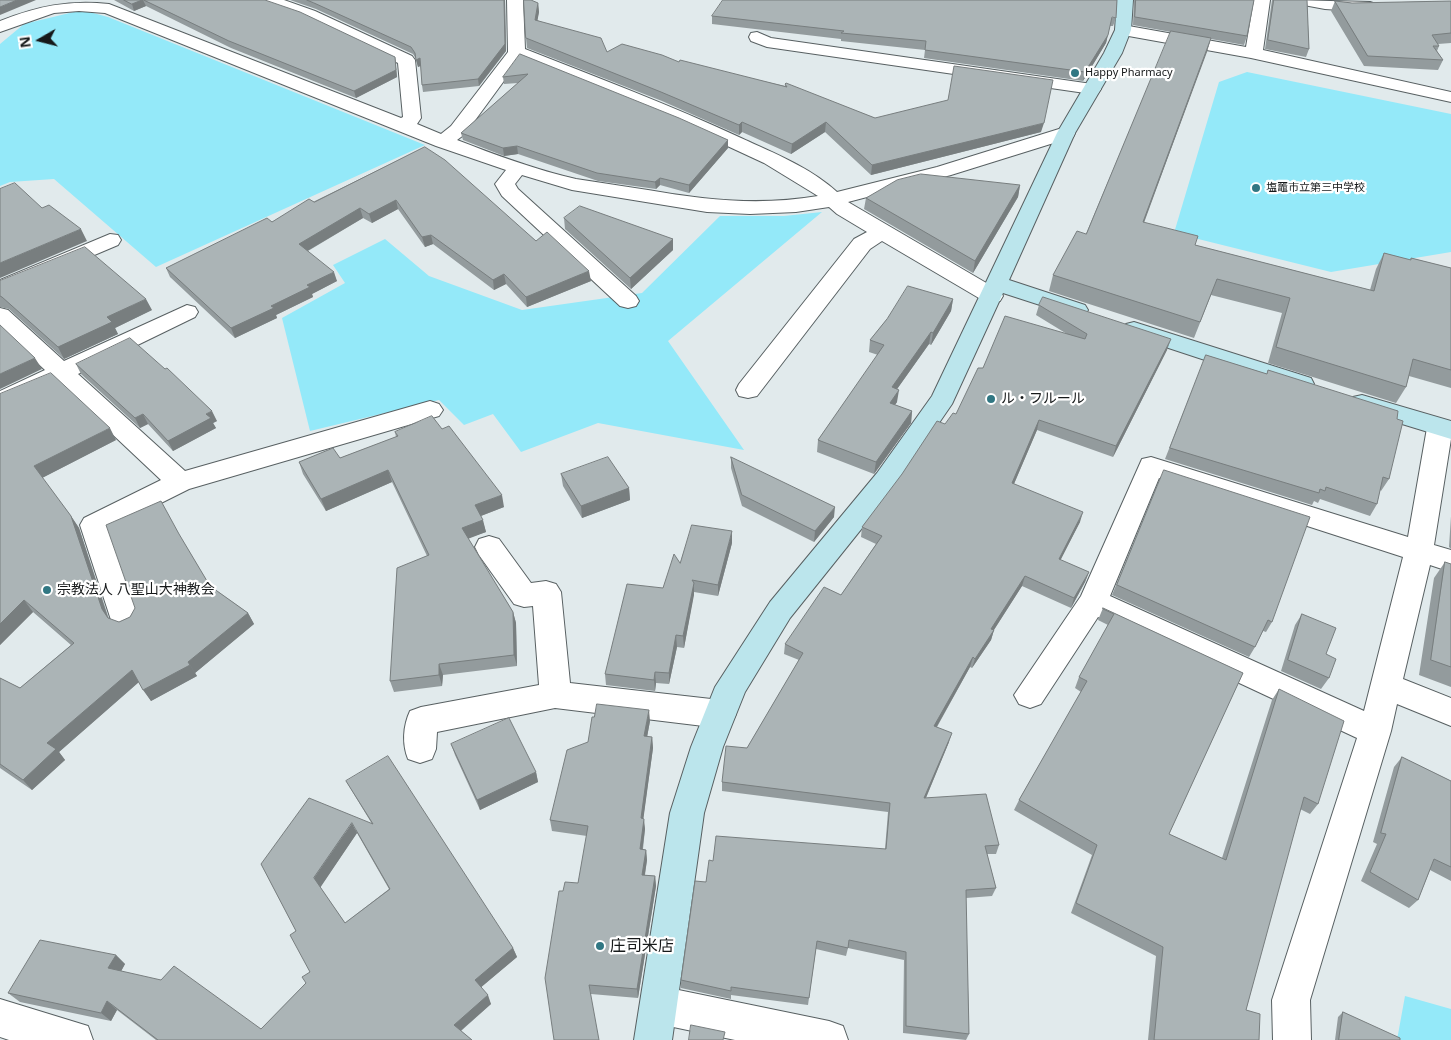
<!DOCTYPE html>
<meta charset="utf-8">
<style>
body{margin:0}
#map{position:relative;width:1451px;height:1040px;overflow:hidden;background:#e1eaec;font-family:"Noto Sans",sans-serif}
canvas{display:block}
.north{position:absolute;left:15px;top:15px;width:50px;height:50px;-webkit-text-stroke:4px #fff;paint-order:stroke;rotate:262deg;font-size:14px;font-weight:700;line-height:20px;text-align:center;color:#16191a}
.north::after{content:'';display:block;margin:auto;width:18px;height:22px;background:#16191a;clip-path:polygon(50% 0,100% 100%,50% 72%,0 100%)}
</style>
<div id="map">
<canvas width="1451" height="1040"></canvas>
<div class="north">N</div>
</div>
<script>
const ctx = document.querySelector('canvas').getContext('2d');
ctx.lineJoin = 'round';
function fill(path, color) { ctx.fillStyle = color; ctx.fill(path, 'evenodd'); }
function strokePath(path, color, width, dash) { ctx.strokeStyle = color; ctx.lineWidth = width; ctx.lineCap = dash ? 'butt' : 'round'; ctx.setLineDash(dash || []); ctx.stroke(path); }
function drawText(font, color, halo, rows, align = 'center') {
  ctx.font = font + ' "Noto Sans","Noto Sans JP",sans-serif'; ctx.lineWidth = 4.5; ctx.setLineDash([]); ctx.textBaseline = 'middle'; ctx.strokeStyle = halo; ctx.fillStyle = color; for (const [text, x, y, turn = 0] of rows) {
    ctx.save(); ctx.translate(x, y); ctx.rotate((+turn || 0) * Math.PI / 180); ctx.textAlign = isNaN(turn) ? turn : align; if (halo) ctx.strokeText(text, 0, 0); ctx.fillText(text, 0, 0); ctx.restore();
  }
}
fill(new Path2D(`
 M82,10L108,17L425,145L156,267L54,179L10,182L0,186V44L24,24Z
 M1247,72L1451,114V252L1331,272L1174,233L1219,82Z
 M822,212L668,341L744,450L598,423L521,452L493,414L464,425L439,400L310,431L282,318L345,283L333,265L385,239L429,276L522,310L642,293L720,216H784Z
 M1405,996L1451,1009V1040H1397Z`), '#94e9f9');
const street = new Path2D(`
 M260,0H284L315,11L412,56L415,60L421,118L417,124L441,134L451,126L508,52L507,0H523L525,49C598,78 671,105 741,138C774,153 811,168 837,192L937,167L1059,129L1066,127L1073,129L1075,133L1073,137L951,175L848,202L1000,291L1003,296L1000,301L992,303L984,301L882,241L870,249L757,396L748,398L739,396L736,390L739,384L854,239L867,232L837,214L829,207L796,212L750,214L707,212L572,190L522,175L515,184L518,189L636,296L639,301L636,306L628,308L620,306L502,196L495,184L506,170L436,146L105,13L79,11L54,13L0,32V21C38,6 68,0 109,4L401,118L403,117L398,63L303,17L262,3ZM520,59L680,124L764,163L818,196C759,206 706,200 648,190C624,186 600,183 576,179C539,171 493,154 457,140L465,134Z
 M1254,0H1270L1263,50L1451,92V102L1251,58L1123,35L1117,34L1115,30L1117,26L1123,25L1246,47Z
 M1291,0L1370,2L1376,4L1378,7L1376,10L1370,12L1325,9L1293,3Z
 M757,32L771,38L1092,84L1098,85L1101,89L1098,93L1092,94L767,47L751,41L749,37L751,33Z
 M110,234L118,235L121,240L118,245L0,295V280Z
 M187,305L195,307L198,312L195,317L78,374L185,471L430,401L439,404L443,410L439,416L189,489L109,529L141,620L136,628L126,632L116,628L111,620L80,525L84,518L161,480L58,383L0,409V391L45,370L0,328V308L8,310L64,361Z
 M1440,419L1449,422L1451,425V439L1434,545L1451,550V572L1430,565L1403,679L1451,698V726L1397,704L1391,731L1310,1000L1311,1040H1273L1272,1000L1357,738L1098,617L1041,704L1030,708L1019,704L1014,695L1081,596L1142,459L1151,457L1408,537L1427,428L1431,422ZM1159,478L1403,557L1364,711L1110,596Z
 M489,536L499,539L531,583L546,581L556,584L561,592L570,683L720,700L731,704L736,714L731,724L720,728L555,708L437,732L436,749L432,759L420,763L408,759C402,744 403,726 410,711L421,707L539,685L533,606L524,607L514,604L479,555L475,547L479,539Z
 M659,986L829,1021L843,1026L848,1040H735L659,1024L646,1018L640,1005L646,992Z
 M0,999L88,1026L93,1040H9L0,1037Z`);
const secondary = new Path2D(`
 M1117,0H1133L1131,30L1122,53L1075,133L1009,280L1085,305L1088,310L1085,315L1077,317L1003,293L952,404L895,487L790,618L745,692L723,747L704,813L672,1040H634L670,813L691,747L715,687L770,602L877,473L932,396L1057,133L1104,53L1115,30Z
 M1134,322L1311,378L1314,384L1311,390L1302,392L1126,334L1122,329L1126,324Z
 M1362,395L1451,421V439L1353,409L1350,403L1353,397Z`);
strokePath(street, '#586062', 2);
strokePath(secondary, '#586062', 2);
fill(street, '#fff');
fill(secondary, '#bbe5ec');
fill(new Path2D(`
 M114,0H265L395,57L397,77L356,98L231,48L146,6L134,11Z
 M290,0H505L506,51L479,86L423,92L422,85L421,66L418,67L416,59L413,54L316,9Z
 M1134,0H1254L1247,36L1244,45L1211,39L1144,223L1195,245L1370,290L1376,269L1384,253L1410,260L1411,258L1451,268V388L1409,376L1406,387L1396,403L1268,363L1282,313L1211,295L1194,338L1049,291L1053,275L1086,234L1171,32L1133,25Z
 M1272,0H1307L1309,49L1306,57L1265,49Z
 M1335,1L1352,3L1451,1V43L1438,44L1439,46L1437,51L1443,60L1438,70L1364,66L1331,11Z
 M538,3L539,12L537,20L607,52L679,62L785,86V84L875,118L1041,132L871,175L825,132L791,154L742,132L739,135L662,101L527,48L526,38Z
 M712,16L1116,18L1113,26H1110L1106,43L1083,81L924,58L925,50L841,41V39L712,24Z
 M520,54L728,140V148L689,193L660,185L656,189L598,181L518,154L504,156L463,140L461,133L518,83L504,84L503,77Z
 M425,147L536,241L591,281L527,307L506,284L494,290L433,244L425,247L398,209L372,223L363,218L308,251L337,281L312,294L313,297L276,315L277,318L235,338L170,277L166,268L272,222Z
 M1020,185L1018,197L973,273L864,209L866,198Z
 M564,218L673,239V250L631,289L565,229Z
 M0,281L152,310L115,328L118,334L64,359L9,309L0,307Z
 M953,299L951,311L931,345L929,344L897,389V402L895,405L912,411L911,423L874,474L817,452L818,440L878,355L869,352L870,340L887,319Z
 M1039,305L1167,350L1113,457L1037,430L1014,484L1080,522L1060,560L1089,572L1085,582L1071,608L1022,586L994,630L991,640L972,668L970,667L937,727L949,742L926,798L999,845L996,854H987L996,888L992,896L966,898L969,1034L966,1040L903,1033L904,960L848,948L846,956L816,949L808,1005L731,995V999L681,988V980L706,882L713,861L885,849L888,812L722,791V782L747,748L799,660L784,654L785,644L841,595L876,544L861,537L862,527L945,424L956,414L983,368L1067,334L1036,315Z
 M1206,355L1267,374L1268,370L1397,419L1389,479L1381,491L1380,490L1377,504L1370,516L1320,499L1318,503L1314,501L1312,505L1165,459Z
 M76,364L217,421L213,423L216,428L173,451L148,424L140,428L81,374Z
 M0,394L116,440L42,478L71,516L79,528L109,619L119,622L130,617L181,538L210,586L248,613L254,624L195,673L197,676L151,701L139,682L59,752L65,760L32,790L0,768V678L20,688L71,645L33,612L0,645Z
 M395,432L504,507L481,516L486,532L468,538L513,612L516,623L517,666L443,675L442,686L394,692L390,681L427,556L392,482L326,511L303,474L299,462L340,458L396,437Z
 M731,457L834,517L814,542L742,506L731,468Z
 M1164,470L1272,622L1266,632L1263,631L1255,647L1249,657L1112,595Z
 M561,474L629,488L630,500L582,518L563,486Z
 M1451,516V549L1449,547Z
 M732,543L718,596L694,592L684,648L677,647L669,684L656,683L655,691L606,685L605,674L680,563Z
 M1445,562L1451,564V687L1419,675L1434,578Z
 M1103,608L1243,673L1169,834L1222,858L1272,700L1279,689L1318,804L1310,814L1300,809L1246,1010L1259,1040H1148L1156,956L1071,913L1092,855L1014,810L1019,800L1081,692L1075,688L1079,677L1108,625L1098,620Z
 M1302,614L1326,654L1329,678L1321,689L1281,671L1295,625Z
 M650,721L647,737H652L653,748L643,819L645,829L643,849L646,850L647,860L645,875L655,876L656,886L638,998L591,994L563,891L578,883L587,836L552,831L550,820L588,742Z
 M451,744L536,772L538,782L480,810L455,755Z
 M1402,757L1451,781V881L1430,870L1418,900L1409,908L1361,881L1377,844L1373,842L1394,767Z
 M346,781L513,948L517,957L481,987L491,1004L461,1031L472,1040H156L117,1010L111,1021L20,1002L8,993L116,955L125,964L121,971L261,1029L306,983L310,972L296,931L261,864L372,824L352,791ZM357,833L389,889L345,923L320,887Z
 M1343,1012L1400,1040H1335L1338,1017Z`), '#939b9d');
fill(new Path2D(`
 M17,0H36L0,15V7Z
 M142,0H143L146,6L134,11L132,4Z
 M504,0H505L506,51L479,86L478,79Z
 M538,3L539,12L536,29L535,20Z
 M1108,35L1106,43L1083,81L1085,72Z
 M1211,38L1207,52L1138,238L1143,222Z
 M395,57L397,77L356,98L354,91Z
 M420,58L422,65L418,67L416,60Z
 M742,122V132L739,135V125Z
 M826,122L825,132L791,154L792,144Z
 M1044,123L1041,132L871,175L872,165Z
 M728,140V148L689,193V185Z
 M517,146L518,154L504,156L503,148Z
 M660,178V185L656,189L655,182Z
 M1020,185L1018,197L973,273L975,261Z
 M396,200L398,209L372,223L369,214Z
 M360,208L363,218L302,254L299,244Z
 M81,229L87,241L0,278V263Z
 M431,235L433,244L425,247L422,237Z
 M673,239V250L631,289L630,278Z
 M589,271L591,281L527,307L526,297Z
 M334,272L337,281L312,294L313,297L276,315L277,318L235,338L231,328L307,285Z
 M504,274L506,284L494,290L493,280Z
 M146,299L152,310L115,328L118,334L64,359L58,347L107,317Z
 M953,299L951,311L931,345L933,333Z
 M931,332L929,344L890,399L892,387Z
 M1171,339L1167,350L1113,457L1116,446Z
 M35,358L42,369L0,389V374Z
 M899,390L897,402L888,415L890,403Z
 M212,411L217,421L213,423L216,428L173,451L168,441L206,414Z
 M912,411L911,423L874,474L876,462Z
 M143,414L148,424L140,428L135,418Z
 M1039,420L1037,430L1010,493L1012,483Z
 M110,428L116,440L42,478L34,466Z
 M388,470L392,482L326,511L321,499Z
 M629,488L630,500L582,518L581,506Z
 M502,495L504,507L478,517L475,505Z
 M835,507L834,517L814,542L815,531Z
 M1083,512L1080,522L1056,569L1059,559Z
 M71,516L79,528L109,621L102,609Z
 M483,520L486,532L465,540L462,528Z
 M732,531V543L718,596V585Z
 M1089,572L1085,582L1071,608L1074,598Z
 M1025,576L1022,586L988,639L991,629Z
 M694,583V595L684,648L683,636Z
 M24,600L33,612L0,645V624Z
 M513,612L516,623L517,666L514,655Z
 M248,613L254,624L195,673L188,662Z
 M994,630L991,640L972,668L975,659Z
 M676,635L677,647L669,684V673Z
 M973,657L970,667L932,735L934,726Z
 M439,664L443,675L442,686L439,675Z
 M190,665L197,676L151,701L143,690Z
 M132,670L140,681L59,752L65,760L32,790L23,780L47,743Z
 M655,672L656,683L655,691L654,680Z
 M649,710L650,721L645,748L644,736Z
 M952,733L949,742L922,807L924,798Z
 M652,737L653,748L642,829L641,818Z
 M536,772L538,782L480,810L477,800Z
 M644,819L645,829L641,860L640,849Z
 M352,823L357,833L320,888L314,878Z
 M646,850L647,860L643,885L642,875Z
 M655,876L656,886L638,998L637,989Z
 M513,948L517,957L479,989L475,980Z
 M116,955L125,964L118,977L108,968Z
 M488,995L491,1004L458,1033L454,1025Z
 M107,1001L117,1010L111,1021L101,1013Z`), '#787e7f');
const building = new Path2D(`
 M0,0H17L0,7Z
 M124,0H142L132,4Z
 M144,0H265L300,12L395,57L396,70L354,91L229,41Z
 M307,0H504L505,44L478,79L422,85L420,58L416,60L415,53L411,47L314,3Z
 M524,0H531L538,3L535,20L601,38L607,52L622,44L662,55L679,62L680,60L787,87L785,84L786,83L875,118L948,100L954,66L1053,80L1044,123L872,165L826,122L792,144L742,122L739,125L661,92L526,38Z
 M723,0H1117L1116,18L1112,17L1108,35L1085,72L925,50L926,41L841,33L844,31L712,16Z
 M1136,0H1254L1247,36L1135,17Z
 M1274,0H1307L1309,49L1268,40Z
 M1335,1L1352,3L1451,1V33L1432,35L1439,46H1433L1443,60L1368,56Z
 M1171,31L1211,38L1143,222L1198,236L1195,245L1374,291L1384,253L1411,260V258L1451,268V370L1413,359L1406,387L1276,347L1290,298L1217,279L1200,322L1053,275L1077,231L1086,234Z
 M520,54L679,118L728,140L689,185L660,178L655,182L597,173L517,146L503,148L461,133L528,74L503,77Z
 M425,147L445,160L536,241L547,232L589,271L526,297L504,274L493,280L431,235L422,237L396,200L369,214L360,208L299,244L334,272L307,285L310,287L271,306L274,308L231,328L166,268L267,218L272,222L309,199L314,202Z
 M921,174L1020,185L975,261L866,198L897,180Z
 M15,183L42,208L49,205L81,229L0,263V189Z
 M580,206L673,239L630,278L564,218Z
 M85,247L146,299L107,317L112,322L58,347L2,297L0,296V281Z
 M908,286L953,299L933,333L931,332L892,387L899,390L890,403L912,411L876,462L818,440L884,345L870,340L887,319Z
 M1043,297L1171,339L1116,446L1039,420L1012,483L1083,512L1059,559L1089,572L1074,598L1025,576L991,629L994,630L975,659L973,657L934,726L952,733L924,798L986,794L999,845L985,846L996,888L966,890L969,1034L906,1026V952L849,940L848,948L817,941L809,998L731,987V991L681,980L695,881L706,882L709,860L713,861L716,836L886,849L890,803L722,782L726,746L747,748L803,653L785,644L824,587L841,595L882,536L862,527L902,474L937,421L945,424L953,413L956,414L978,368H983L1005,316L1085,339L1087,334L1039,305Z
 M0,325L35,358L0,374Z
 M130,338L165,369L167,368L212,411L206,414L211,418L168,441L143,414L135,418L76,364Z
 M1206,355L1267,374L1268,370L1398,411L1397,419L1403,421L1389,479L1383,477L1377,504L1326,487L1325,491L1320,489L1319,493L1170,448Z
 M51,373L110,428L34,466L71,516L102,609L108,618L119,622L130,617L135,608L106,525L161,501L179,534L210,586L248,613L188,662L190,665L143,690L132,670L47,743L56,749L23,780L0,764V678L20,688L74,643L24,600L0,624V394Z
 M432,416L442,429L449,426L502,495L475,505L483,520L462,528L513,612L514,655L439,664V675L390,681L397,568L429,555L388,470L321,499L299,462L333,448L340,458L398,436L395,432Z
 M608,457L629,488L581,506L561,474Z
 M731,457L835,507L815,531L742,495Z
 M1164,470L1310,517L1272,622L1268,620L1255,647L1117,585Z
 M692,525L732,531L718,585L692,580L694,583L683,636L676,635L669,673L655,672L654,680L605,674L627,584L663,588L674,554L680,563Z
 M1445,562L1451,564V667L1431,660Z
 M1103,608L1243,673L1169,834L1226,860L1279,689L1344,721L1318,804L1304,797L1246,1010L1260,1014L1259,1040H1154L1163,947L1076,903L1097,845L1019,800L1087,681L1079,677L1114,614L1103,609Z
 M1302,614L1336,628L1326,654L1336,659L1329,678L1288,660Z
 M597,704L649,710L644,736L652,737L641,818L644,819L640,849L646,850L642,875L655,876L637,989L589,985L599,1040H554L545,978L559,891H563L565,882L578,883L588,826L550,820L567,750L588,742L592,717H594Z
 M509,718L536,772L477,800L451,744Z
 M388,756L513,948L475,980L488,995L454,1025L472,1040H158L107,1001L101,1013L8,993L40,940L116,955L108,968L161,980L174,966L261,1029L306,983L302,977L310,972L290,935L296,931L261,864L309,798L373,824L346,781ZM352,823L390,889L345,923L314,878Z
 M1402,757L1451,781V867L1434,859L1418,900L1370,872L1386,834L1381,833Z
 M1343,1012L1400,1038V1040H1339Z
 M691,1025L725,1032L723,1040H689Z`);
fill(building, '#abb4b6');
strokePath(building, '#787e7f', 1);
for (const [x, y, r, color] of [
 [1075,73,5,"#317783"],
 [1256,188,5,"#317783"],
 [991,399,5,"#317783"],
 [47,590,5,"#317783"],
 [600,946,5,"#317783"]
]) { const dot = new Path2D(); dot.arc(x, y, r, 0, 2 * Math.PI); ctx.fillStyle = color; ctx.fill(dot); strokePath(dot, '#fff', 2); }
drawText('11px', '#16191a', '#fff', [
 ["Happy Pharmacy",1085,73],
 ["塩竈市立第三中学校",1266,188]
], 'left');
drawText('14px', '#16191a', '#fff', [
 ["ル・フルール",1001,399],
 ["宗教法人 八聖山大神教会",57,590]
], 'left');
drawText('16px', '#16191a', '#fff', [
 ["庄司米店",610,946]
], 'left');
</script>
